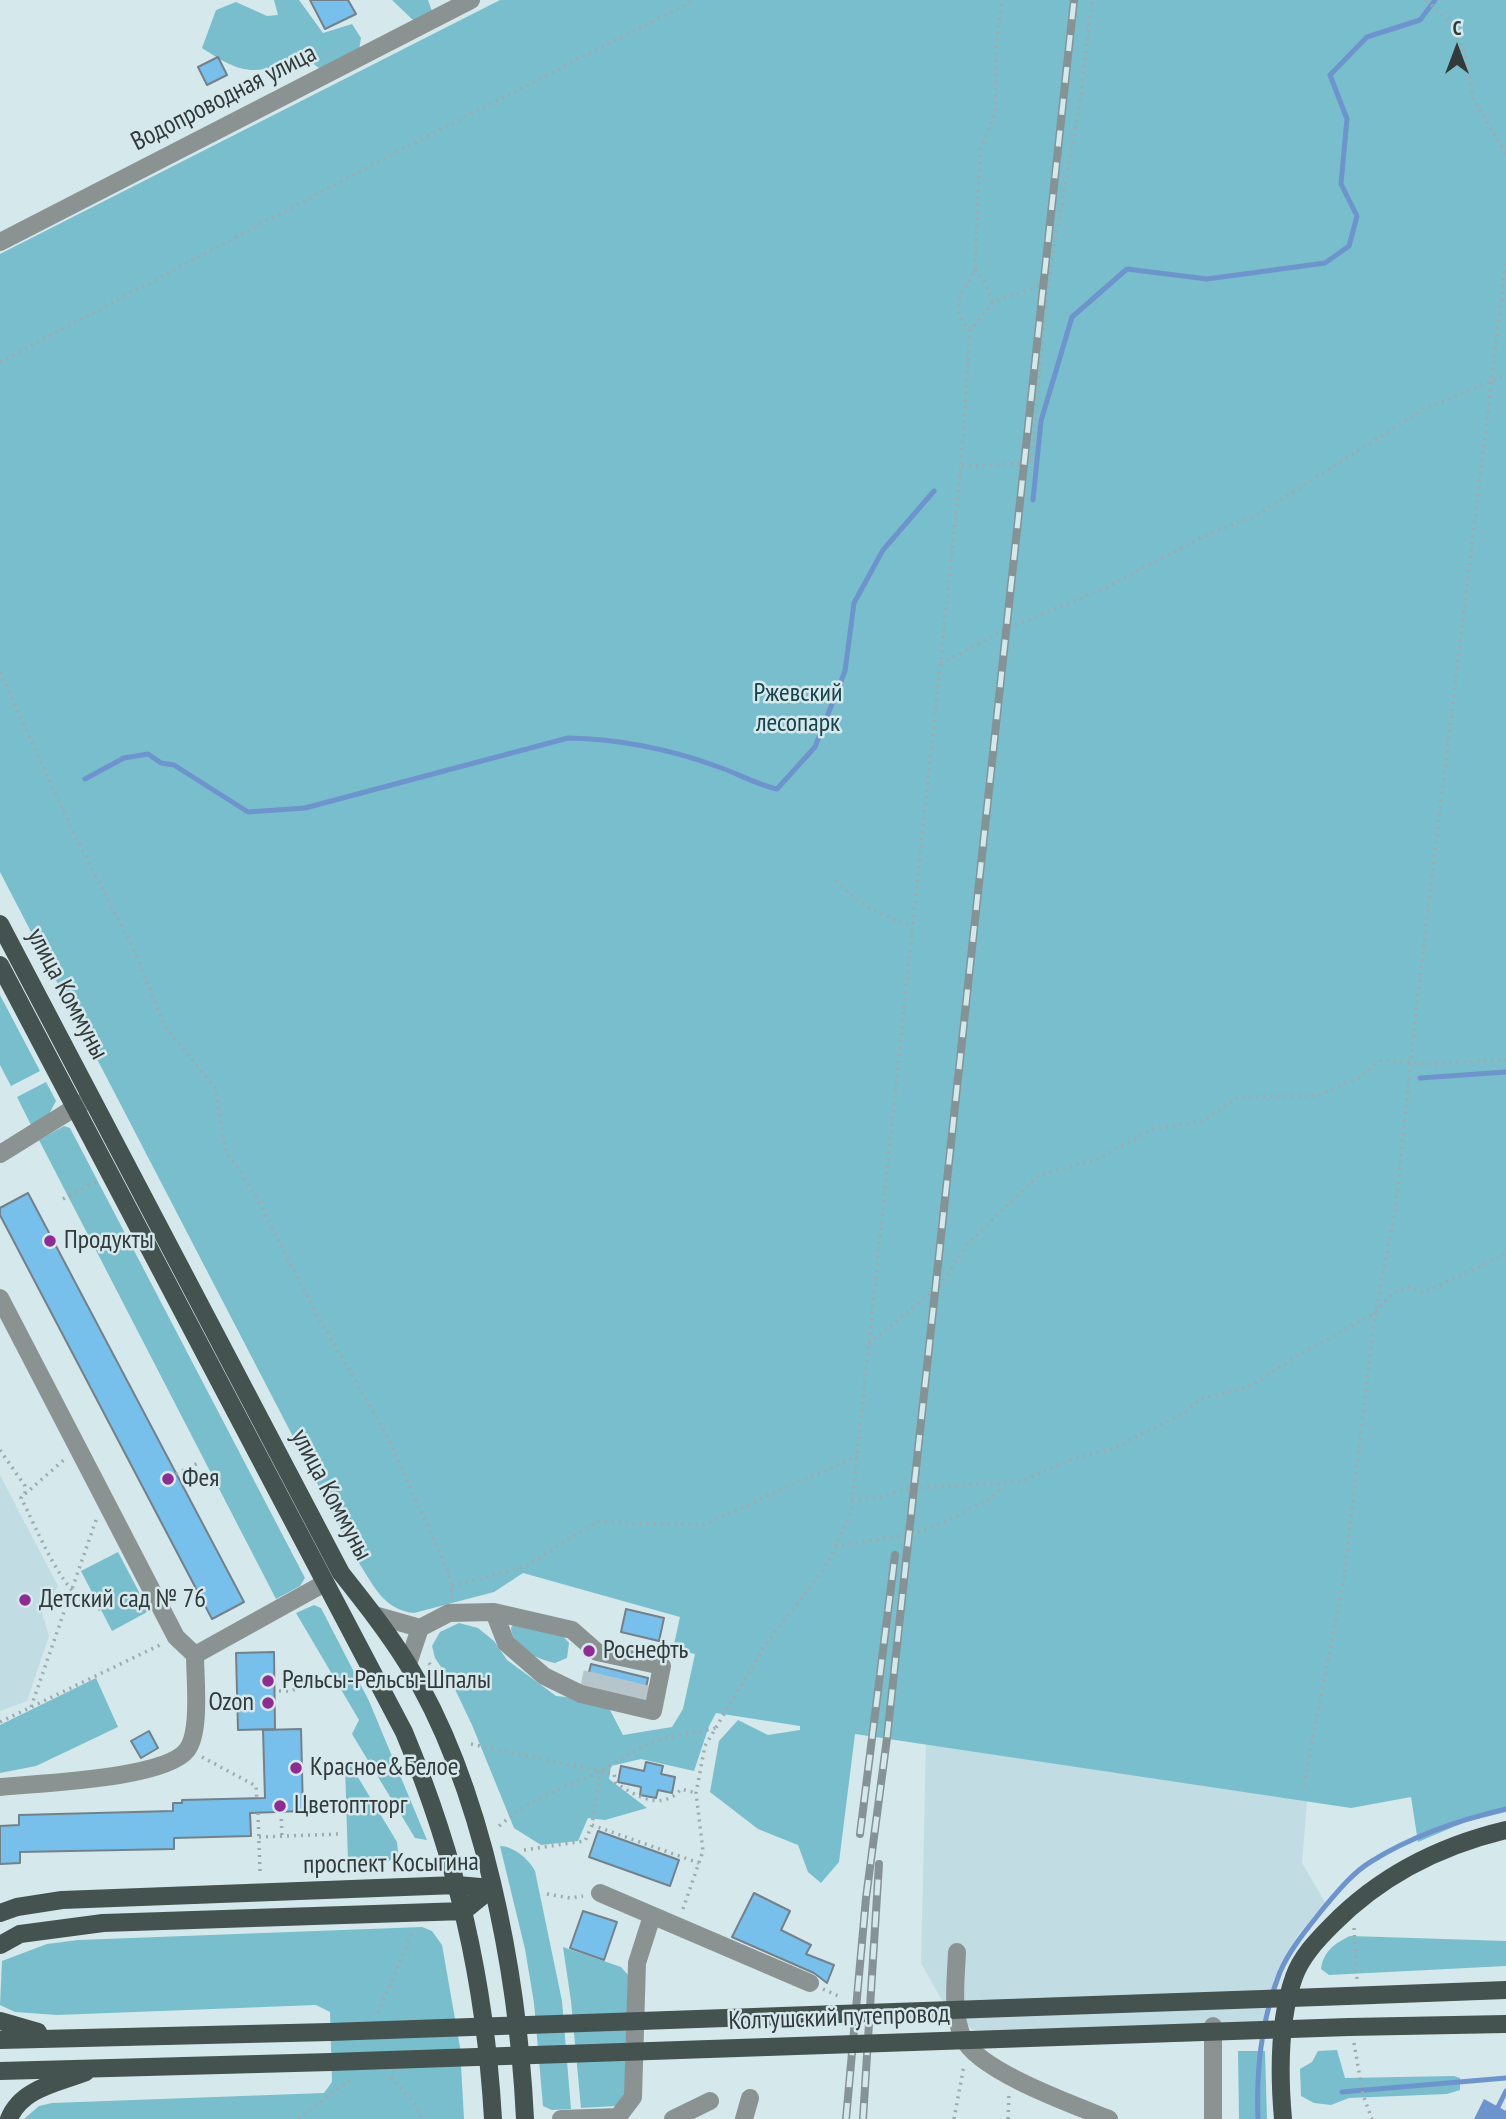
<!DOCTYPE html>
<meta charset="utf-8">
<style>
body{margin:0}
#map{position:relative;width:1506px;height:2119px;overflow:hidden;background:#d5e8ec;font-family:"PT Sans Narrow",sans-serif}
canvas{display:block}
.north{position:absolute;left:1422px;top:14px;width:70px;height:70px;-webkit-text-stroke:5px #d5e8ec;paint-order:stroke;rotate:0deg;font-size:19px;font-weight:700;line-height:28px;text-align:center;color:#333a3c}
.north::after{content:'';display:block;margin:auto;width:24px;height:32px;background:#333a3c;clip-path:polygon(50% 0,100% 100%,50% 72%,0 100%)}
</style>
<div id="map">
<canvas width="1506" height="2119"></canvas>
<div class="north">С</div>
</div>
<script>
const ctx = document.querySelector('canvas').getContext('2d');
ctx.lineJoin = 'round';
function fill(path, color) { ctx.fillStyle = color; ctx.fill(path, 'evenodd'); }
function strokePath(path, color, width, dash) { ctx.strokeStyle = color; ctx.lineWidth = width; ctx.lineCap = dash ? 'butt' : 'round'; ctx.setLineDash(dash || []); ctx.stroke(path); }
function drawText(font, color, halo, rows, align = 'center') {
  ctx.font = font + ' "PT Sans Narrow",sans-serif'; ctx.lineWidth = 5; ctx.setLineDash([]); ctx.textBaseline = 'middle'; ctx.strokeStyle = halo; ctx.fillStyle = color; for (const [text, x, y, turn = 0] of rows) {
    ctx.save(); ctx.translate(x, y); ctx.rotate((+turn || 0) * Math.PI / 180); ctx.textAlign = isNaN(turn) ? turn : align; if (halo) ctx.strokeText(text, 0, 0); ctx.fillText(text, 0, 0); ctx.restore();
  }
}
fill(new Path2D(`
 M0,1475L58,1586L42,1613L49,1636L27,1701L0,1711Z
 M926,1744L1307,1801L1302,1863L1325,1902L1298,1935L1278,1970L1265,2021L1021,2047L983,2036L950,2015L921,1963Z`), '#c1dde3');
fill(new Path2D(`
 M274,0H299L323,33L352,24L361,38L358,56L319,68L303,56C256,75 246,77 202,48L216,10L236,2L267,16L278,15Z
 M392,0H428L433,14L414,21Z
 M500,0H1506V1812L1465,1822L1418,1842L1411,1797L1351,1808L855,1734L839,1862L821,1883L808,1872L798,1845L758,1829L710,1792L719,1741L738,1720L768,1735L800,1730V1726L716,1713L709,1726L694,1771L641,1759L611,1766L609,1779L647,1808L605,1820L588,1818L578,1841L541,1845L514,1828L472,1725L452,1683L435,1658L432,1646L440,1632L459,1623L478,1628L494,1641L507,1660L556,1696L587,1699L610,1710L623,1735L672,1727L683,1709L695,1654L673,1649L680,1617L523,1573L494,1592L414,1613C383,1610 373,1584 357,1560L0,872V254Z
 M0,995L40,1071L11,1086L0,1065Z
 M46,1082L56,1101L48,1116L32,1127L17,1097Z
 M64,1126L70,1128L305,1578L300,1586L276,1599L39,1140Z
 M118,1552L149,1611L112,1631L81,1571Z
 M314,1605L321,1608L369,1701L427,1840L415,1838L352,1734L359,1720L296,1613Z
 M514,1623L562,1635L569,1643L567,1658L555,1663C537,1659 513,1649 511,1628Z
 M96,1678L118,1727L36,1766L0,1773V1725Z
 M350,1764L397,1842L398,1852L388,1862L348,1863L345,1765Z
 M500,1846C513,1846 529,1859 535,1871L562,2001L571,2109L552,2110L543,2106L534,2003L525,1949Z
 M422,1927L432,1931L442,1945L460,2047L464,2119H24L39,2106L52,2103L324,2093L332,2082L330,2012L316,2005L57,2015L15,2012L0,2005L2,1961L47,1944L78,1940Z
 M1350,1936L1506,1941V1966L1329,1975L1321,1969C1323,1952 1335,1943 1350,1936Z
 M563,1947L621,1967L628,1975L625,2093L616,2106L581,2108L571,2001Z
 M1337,2050L1345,2078L1454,2076L1460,2078V2090L1447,2094L1349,2098L1331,2105L1314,2103L1301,2096L1300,2069L1312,2062L1318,2051Z
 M1238,2051H1265L1267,2119H1239Z`), '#79becc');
fill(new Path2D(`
 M1484,2099L1506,2111V2119H1474Z`), '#6e94cd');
strokePath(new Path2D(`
 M1033,500L1041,421L1072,317L1127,269L1207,279L1325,263L1349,246L1357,216L1341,184L1347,119L1330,75L1367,37L1420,20L1435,0
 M85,779L124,758L148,754L161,763L174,765L248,812L305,808L568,738C617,739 669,749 716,766C737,773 755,784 777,789L815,747L845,671L854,603L883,550L934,491
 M1420,1078L1506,1072
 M1342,2092L1506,2078
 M1498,2107L1506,2091
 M1258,2119C1256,2070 1262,2018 1280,1972C1290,1949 1307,1929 1322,1910C1337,1892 1352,1873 1372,1861C1414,1835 1459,1820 1506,1809`), '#6e94cd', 5);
const building = new Path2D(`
 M310,0H348L356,14L325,29Z
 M218,57L227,75L207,85L198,67Z
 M28,1193L244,1602L212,1619L0,1215V1208Z
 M626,1609L664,1618L659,1641L621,1632Z
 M274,1652L275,1729L238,1730L236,1653Z
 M591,1664L648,1678L644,1697L586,1684Z
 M301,1729L303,1811L250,1813L251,1836L174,1838V1849L20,1852V1863L0,1864V1826L19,1825V1815L173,1811V1803H182V1800L265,1798L263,1730Z
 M149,1731L158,1748L141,1758L131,1741Z
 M646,1762L663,1766L661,1774L675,1777L672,1793L658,1790L656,1798L640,1795L641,1787L618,1782L621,1766L644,1771Z
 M598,1831L679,1860L670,1886L589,1857Z
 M754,1893L790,1911L781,1930L811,1945L806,1954L834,1965L827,1983L814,1973L732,1937Z
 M583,1911L617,1922L604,1960L570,1948Z`);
fill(building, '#77c0eb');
strokePath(building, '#74818a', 2);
strokePath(new Path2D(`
 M589,1690L594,1665
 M606,1694L612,1669
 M623,1698L629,1673
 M639,1702L644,1677`), '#b5c5c9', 18, [18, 9]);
strokePath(new Path2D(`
 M1426,0L1450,22L1465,53L1473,98L1506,154
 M975,270L982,277L993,301
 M970,331L962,321L958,311L960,296L975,270L980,151L995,114L996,47L1002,0
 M0,362L412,144L694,0
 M962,466L1031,463L1048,283
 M941,664L1003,630L1105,588L1202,537L1257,515L1424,409L1506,375
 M0,672L73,832L133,948L165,1027L215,1088L226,1151L254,1193L316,1313L386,1434L448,1571L452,1586L451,1597
 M836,880C857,904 884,916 912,927
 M63,1199L96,1182
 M869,1344L942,1283L968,1243L1039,1175L1095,1160L1154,1129L1203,1121L1239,1097L1317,1096L1358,1078L1382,1060L1428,1064L1506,1060
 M0,1450L25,1486V1494L21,1498C36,1526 67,1608 101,1609L135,1592
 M176,1474L200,1462
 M25,1494L66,1458
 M852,1500L875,1498L911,1488L1021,1482L1069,1460L1112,1449L1184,1413L1200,1399L1244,1388L1262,1379L1295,1357L1375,1313L1391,1294L1409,1287L1423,1293L1506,1254
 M835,1546L907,1535L940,1524L990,1499L1002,1487
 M452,1586L526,1566L597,1522L703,1525L857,1456
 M429,1663L444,1684
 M279,1691H291L314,1681
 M31,1707L96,1520
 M0,1722L162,1644
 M471,1744L614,1774L616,1783C636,1796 662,1812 681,1789L696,1793
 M202,1757L256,1786L257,1801
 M302,1769L336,1767
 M1304,1785L1344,1577L1375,1313L1395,1213L1416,1011L1506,260
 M281,1812L282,1837
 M258,1813L260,1872
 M592,1825L699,1863
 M499,1826C533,1797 557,1790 597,1773C614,1765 630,1752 648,1744C669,1735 694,1733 716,1728
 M259,1837L339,1834
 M524,1850L585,1841L592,1825L600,1772
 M547,1894L570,1898L583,1896
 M683,1909L703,1851L696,1793L705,1746L764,1647L826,1566L851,1513L961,466L970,331L993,302L1048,283L1081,96L1092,0
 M1354,1928L1357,1980
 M823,1989L838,1996
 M378,2013L413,1930
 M1354,2043L1363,2095L1372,2119
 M391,2077L416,2105L422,2119
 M298,2119L351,2079
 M954,2119L964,2065
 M1008,2119L1009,2093`), '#9dabaf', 3.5, [2, 5]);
strokePath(new Path2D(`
 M0,242L471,0
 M0,1154L87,1100
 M0,1298L176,1637L195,1655C195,1678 201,1732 187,1750C165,1779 39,1783 0,1787
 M374,1615L420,1628
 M195,1655L323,1584
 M408,1664L420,1628L449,1613L494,1612L572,1630L597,1652L662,1666L653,1711L581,1694L544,1676L506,1643L494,1612
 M600,1893L810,1983
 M957,1952C956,1979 951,2012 963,2038C978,2071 1074,2105 1109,2119
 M561,2119L618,2117L633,2097L637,1963L652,1916
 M673,2119L710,2101
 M744,2119L750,2098
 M1213,2119V2026`), '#8b9392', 18);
strokePath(new Path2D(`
 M0,924L341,1573C364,1602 387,1631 407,1663C484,1787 518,1975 525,2119
 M0,965L404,1732C457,1859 485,1981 493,2119
 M0,1913L17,1907L62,1900L457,1885L492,1888
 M0,1945L20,1934L103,1923L464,1911L492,1888
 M1347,1996L1506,1990
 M0,2021L38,2032
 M1349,2027L1506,2024
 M0,2040L330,2032
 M0,2071L331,2062
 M9,2119C21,2088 58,2083 86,2072
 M1283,2119C1279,2074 1279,2019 1294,1977C1301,1957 1317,1940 1332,1925C1380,1876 1439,1846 1506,1830`), '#445250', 18);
const rail = new Path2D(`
 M860,1834L895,1555
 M846,2119L866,1898L887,1738L1074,0
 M863,2119L879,1864`);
strokePath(rail, '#869396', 8);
strokePath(rail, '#d5e8ec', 5, [16]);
strokePath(new Path2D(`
 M330,2032L1347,1996
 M331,2062L1349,2027`), '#445250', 18);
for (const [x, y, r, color] of [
 [50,1241,7,"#902b92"],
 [168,1479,7,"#902b92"],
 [25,1600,7,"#902b92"],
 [589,1651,7,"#902b92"],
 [268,1681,7,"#902b92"],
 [268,1703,7,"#902b92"],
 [296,1768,7,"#902b92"],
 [280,1806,7,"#902b92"]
]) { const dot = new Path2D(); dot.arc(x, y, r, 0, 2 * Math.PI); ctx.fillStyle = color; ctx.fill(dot); strokePath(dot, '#d5e8ec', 2.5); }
drawText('26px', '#333a3c', '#d5e8ec', [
 ["Водопроводная улица",224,98,-27],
 ["улица Коммуны",67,994,62],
 ["улица Коммуны",331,1495,62],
 ["проспект Косыгина",391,1864,-1],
 ["Колтушский путепровод",839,2018,-2]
]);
drawText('26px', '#17434c', '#d5e8ec', [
 ["Ржевский",798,694],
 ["лесопарк",798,724]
]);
drawText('26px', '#333a3c', '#d5e8ec', [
 ["Продукты",64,1241],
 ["Фея",182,1479],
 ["Детский сад № 76",39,1600],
 ["Роснефть",603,1651],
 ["Рельсы-Рельсы-Шпалы",282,1681],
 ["Ozon",254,1703,"right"],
 ["Красное&Белое",310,1768],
 ["Цветоптторг",294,1806]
], 'left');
</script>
